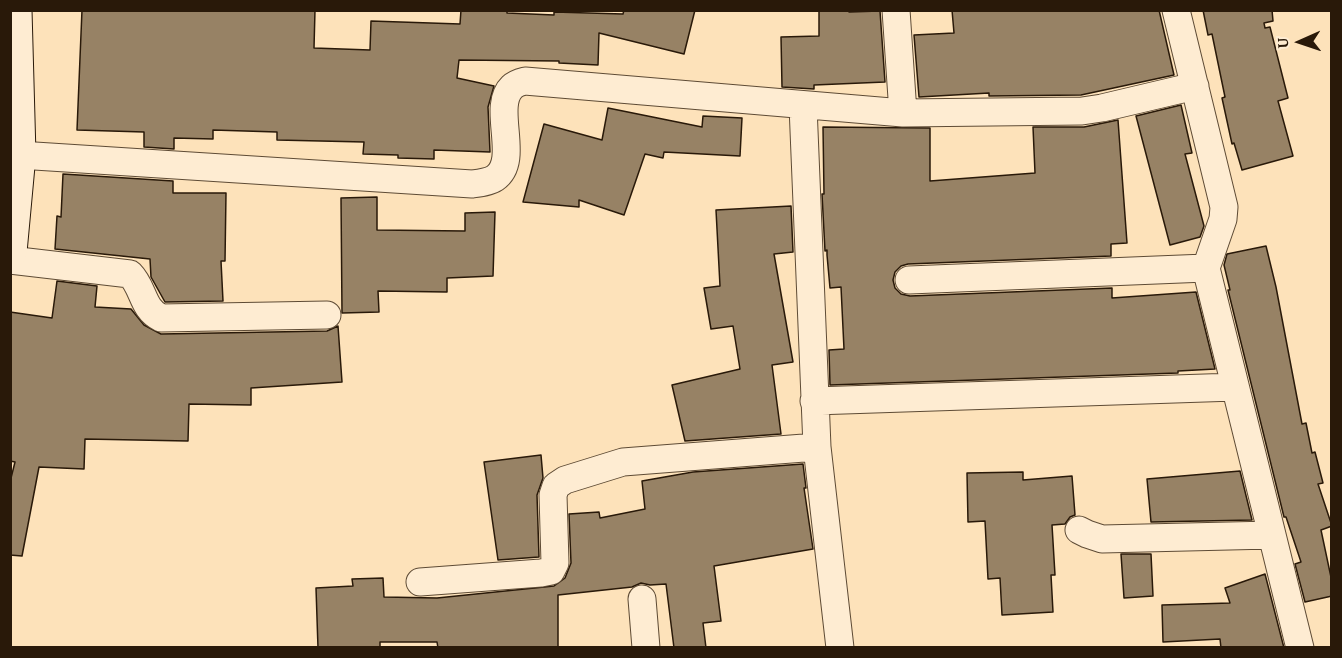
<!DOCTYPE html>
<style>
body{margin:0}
#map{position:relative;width:1342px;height:658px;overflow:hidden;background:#fde2ba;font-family:"Gentium Book Plus",serif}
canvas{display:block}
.frame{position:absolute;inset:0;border:12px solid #291909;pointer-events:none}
.north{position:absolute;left:1270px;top:12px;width:60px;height:60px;-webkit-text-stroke:4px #feecd2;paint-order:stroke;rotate:267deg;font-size:16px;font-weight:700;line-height:24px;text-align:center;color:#291909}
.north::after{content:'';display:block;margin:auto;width:21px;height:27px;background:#291909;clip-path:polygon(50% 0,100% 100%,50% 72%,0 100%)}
</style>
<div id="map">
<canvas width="1342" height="658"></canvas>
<div class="frame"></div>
<div class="north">U</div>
</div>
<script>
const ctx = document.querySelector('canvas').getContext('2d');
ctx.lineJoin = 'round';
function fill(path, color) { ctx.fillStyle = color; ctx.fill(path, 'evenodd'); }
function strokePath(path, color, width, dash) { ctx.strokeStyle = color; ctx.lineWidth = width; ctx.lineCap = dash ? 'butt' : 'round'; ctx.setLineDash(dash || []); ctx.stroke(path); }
const building = new Path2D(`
 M82,10H315L314,48L370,50L371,21L460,24L461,10H507V13L554,15V12L623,14L624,10H695L684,54L599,33L598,65L559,63V61L459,60L457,78L494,86L488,107L490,152L434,150V159L398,158V155L363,154L364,142L277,140V132L213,130V139L174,138V149L144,147V132L77,130Z
 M819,10H849V12L880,11L885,82L814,85V89L782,87L781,37L819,36Z
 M952,10H1159L1174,75L1081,95L989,96V93L919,97L914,35L954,33Z
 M1203,10H1272L1273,21L1264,23L1265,28L1270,27L1288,98L1278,101L1293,156L1242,170L1234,143L1232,144L1222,98L1225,97L1212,34L1208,35Z
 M1181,105L1192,153L1185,154L1204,226L1200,237L1170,245L1136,116Z
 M608,108L702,127L703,116L742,118L740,156L664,152L663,158L645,154L624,215L579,200V207L523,202L544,124L602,140Z
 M1118,120L1127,243L1111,244V256L908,264L901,266L895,272L893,280L895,288L901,294L910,296L1112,288V298L1196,292L1215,369L1178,371V373L830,385L829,350L844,349L841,287L830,288L827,255V250L825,251L822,194H824L823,127L930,128V181L1035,173L1033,127H1084Z
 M63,174L173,181V193H226L225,261H221L223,301L165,302L151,277L150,259L55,249L57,216L61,217Z
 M377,197V230L465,231V213L495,212L493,276L447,278V292L378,291L379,312L342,313L341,198Z
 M791,206L793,252L774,254L793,362L772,365L781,434L685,441L672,385L740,369L733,326L711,329L704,288L720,286L716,210Z
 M1266,246L1276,287L1302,424L1306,423L1312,453L1315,452L1323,483L1318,484L1332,526L1321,530L1332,582V596L1305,602L1295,564L1301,562L1286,517H1284L1228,290H1230L1224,265L1227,254Z
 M57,281L97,286L95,307L131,309L144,325L161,334L327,331L338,326L342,382L251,388V405L189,404L188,441L85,439L84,469L39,467L22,556L10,555V482L15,462L10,461V312L52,318Z
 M541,455L543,478L537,495L539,557L498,560L484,462Z
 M803,464L806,488H804L813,549L714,566L721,621L703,623L706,648H674L666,584L650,585L641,583L632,587L558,595V648H438L437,642H380V648H318L316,588L353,586L352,579L383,578L384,597L437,598L554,586L565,578L571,563L569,514L599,512L600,518L645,509L642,481L693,472Z
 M1240,471L1252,520L1151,522L1147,479Z
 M1023,472V480L1072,476L1075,515L1070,517L1065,524L1052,525L1055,575H1051L1053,612L1002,615L1000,578L988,579L985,521L968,522L967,473Z
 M1121,554H1151L1153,596L1124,598Z
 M1265,574L1284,648H1221L1220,639L1163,642L1162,605L1230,603L1225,588Z`);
fill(building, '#978265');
strokePath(building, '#291909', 1.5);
const street = new Path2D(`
 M896,10L903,113
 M1176,10L1224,207L1223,219L1206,268L1300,648
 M803,106L817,447L840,648
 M19,155L472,184C480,183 489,182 495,178C521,160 491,107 512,87C515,84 521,82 525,81L903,113L1082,111L1102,108L1195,86
 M10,260L130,274C144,288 142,309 161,318L327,315
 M909,280L1206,268
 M814,401L1235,387
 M1079,530L1087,534L1102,539L1272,535
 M420,582L541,573L551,571L555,563L553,495L556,486L565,480L623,462L817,447
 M642,599L646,648`);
const secondary = new Path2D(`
 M10,252L19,155L15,10`);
strokePath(street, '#5e4b35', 29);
strokePath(secondary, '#291909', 35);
strokePath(street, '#feecd2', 27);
strokePath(secondary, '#feecd2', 33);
</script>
